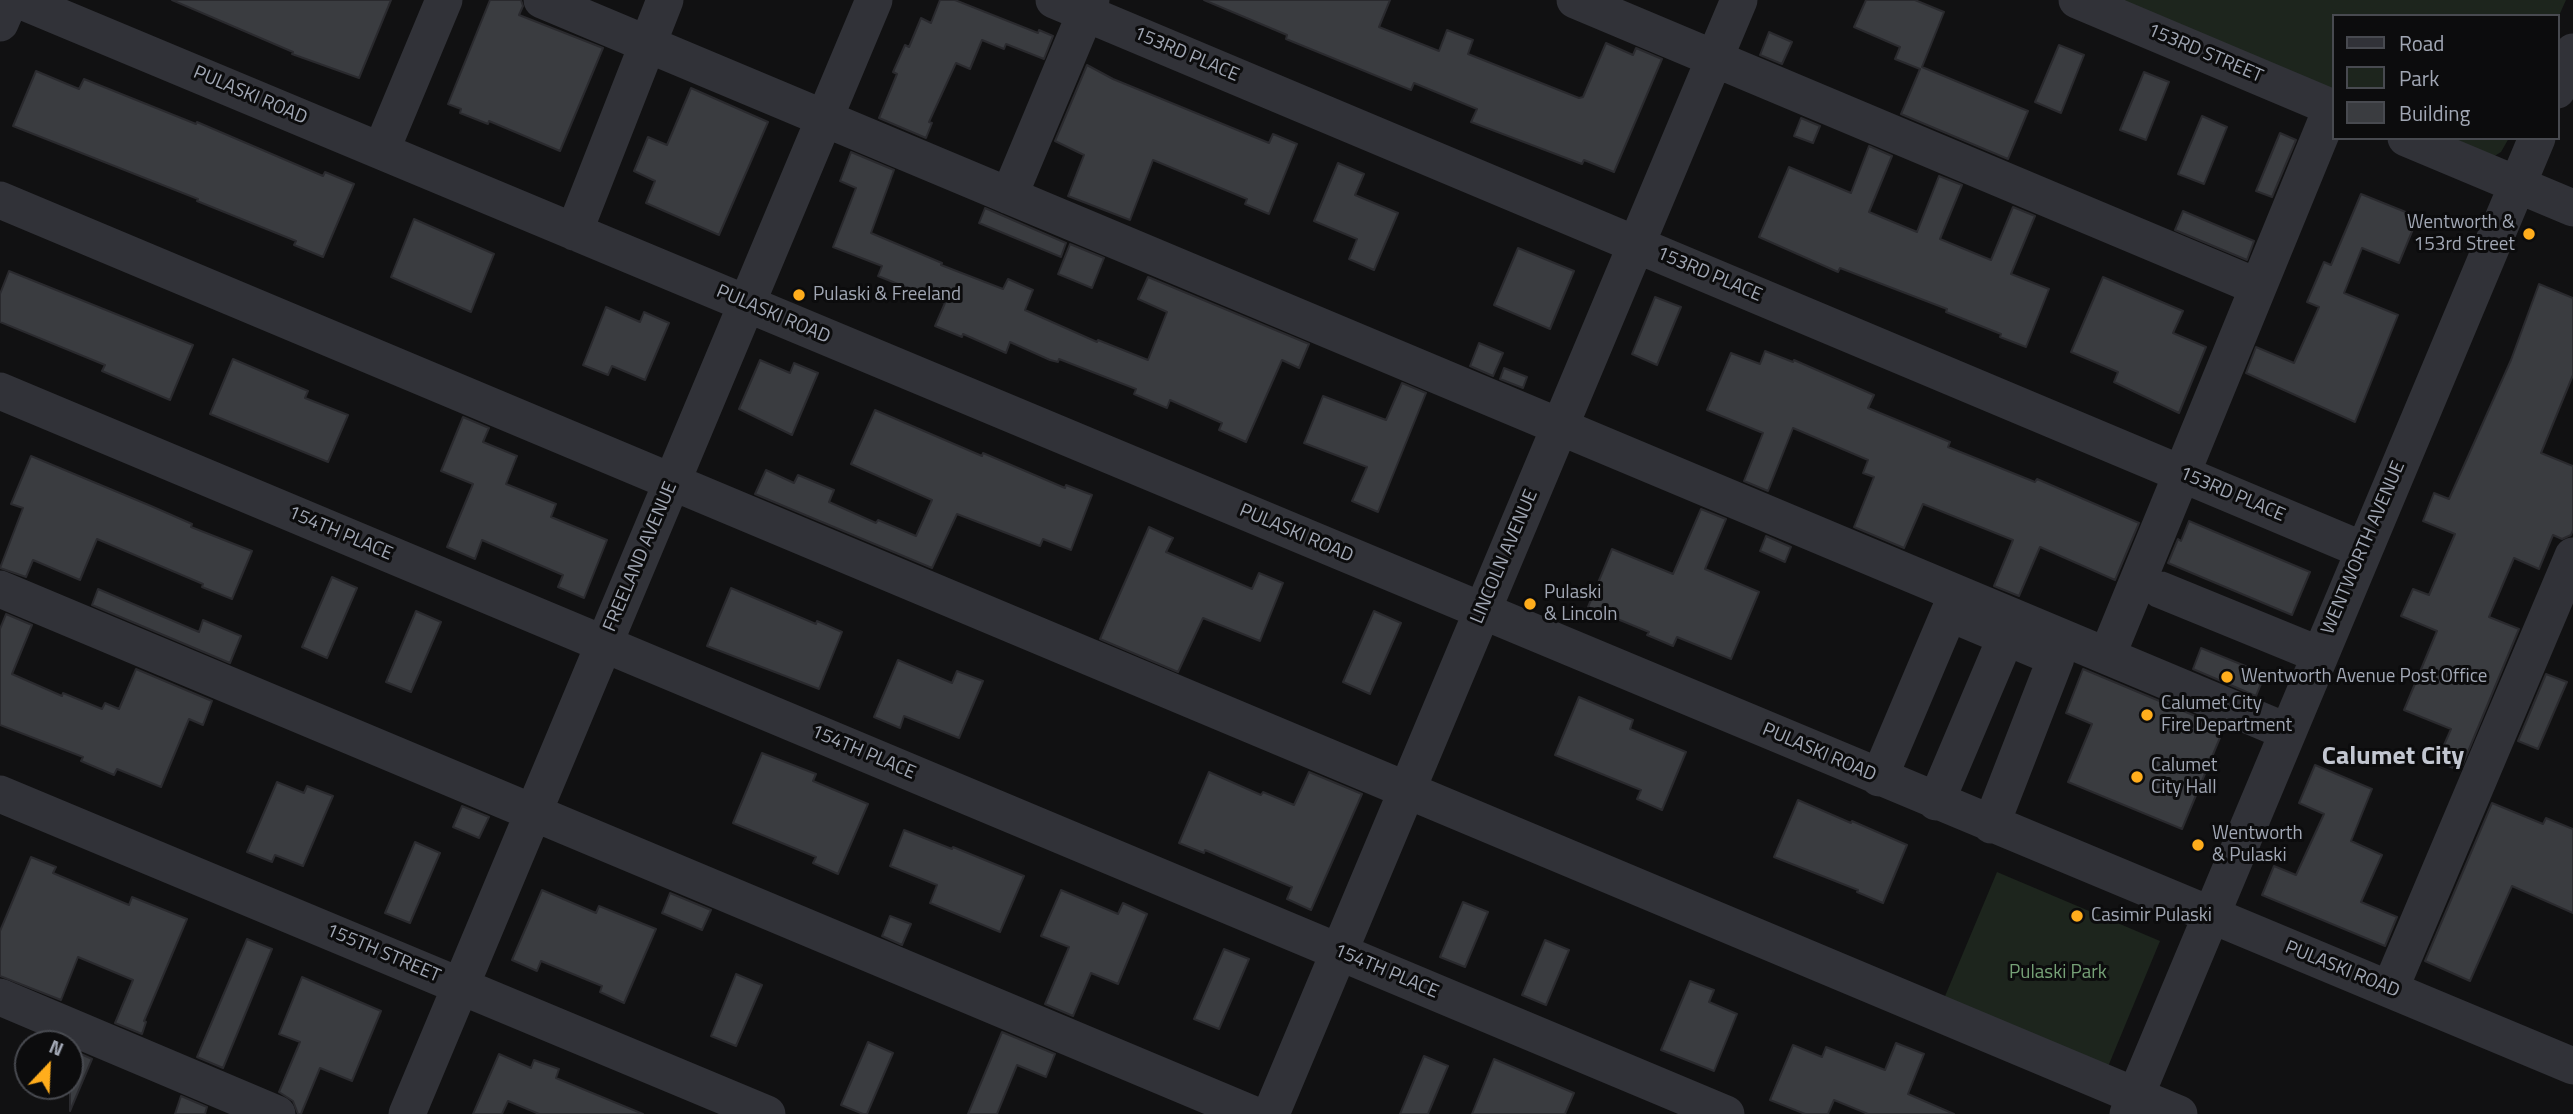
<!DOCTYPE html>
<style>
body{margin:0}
#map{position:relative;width:2573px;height:1114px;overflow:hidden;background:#111112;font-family:"Titillium Web",sans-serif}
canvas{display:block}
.legend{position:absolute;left:2332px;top:14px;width:228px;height:126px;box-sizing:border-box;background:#0c0c0d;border:2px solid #484a50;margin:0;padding:9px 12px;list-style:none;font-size:21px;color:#a1a7b4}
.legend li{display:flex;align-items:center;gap:14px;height:35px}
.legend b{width:35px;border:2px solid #484a50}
.north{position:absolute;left:14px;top:1030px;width:70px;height:70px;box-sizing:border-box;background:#0c0c0d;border:2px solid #484a50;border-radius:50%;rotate:23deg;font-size:19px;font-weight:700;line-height:28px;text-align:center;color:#a1a7b4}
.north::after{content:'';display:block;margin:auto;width:24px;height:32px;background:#ffad1c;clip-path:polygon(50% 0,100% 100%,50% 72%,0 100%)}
</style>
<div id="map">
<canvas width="2573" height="1114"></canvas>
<ul class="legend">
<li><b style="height:9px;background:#313238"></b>Road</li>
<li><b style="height:19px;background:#1d251d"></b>Park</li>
<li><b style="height:19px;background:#3a3c40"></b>Building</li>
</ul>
<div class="north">N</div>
</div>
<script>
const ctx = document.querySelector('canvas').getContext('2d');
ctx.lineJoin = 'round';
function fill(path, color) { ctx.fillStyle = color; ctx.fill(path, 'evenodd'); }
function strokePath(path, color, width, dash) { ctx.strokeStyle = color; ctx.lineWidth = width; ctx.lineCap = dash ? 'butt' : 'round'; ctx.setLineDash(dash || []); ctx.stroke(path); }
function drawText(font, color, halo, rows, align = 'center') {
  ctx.font = font + ' "Titillium Web",sans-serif'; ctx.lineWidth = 6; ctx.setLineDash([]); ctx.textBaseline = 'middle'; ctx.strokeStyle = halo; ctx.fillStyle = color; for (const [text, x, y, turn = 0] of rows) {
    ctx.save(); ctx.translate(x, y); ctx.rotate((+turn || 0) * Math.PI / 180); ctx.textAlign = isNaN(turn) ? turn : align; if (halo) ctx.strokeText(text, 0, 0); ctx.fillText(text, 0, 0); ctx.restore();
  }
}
fill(new Path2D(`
 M2116,0H2566L2557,20V16H2333V92Z
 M2442,138H2509L2501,152L2493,157Z
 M1997,872L2160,941L2107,1069L1943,1001Z`), '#1d251d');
const building = new Path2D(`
 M172,0H391L359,78L292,54L293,52Z
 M490,0H521L523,6L519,15L603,48L560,151L489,121L488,124L460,113L461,109L448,104Z
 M940,0H955L1038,33L1039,30L1053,36L1044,59L1006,44L1004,49L982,40L970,69L956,63L929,122L932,123L926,138L879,118L897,74L893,72L905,45L909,47L921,18L931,23Z
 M1204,0H1390L1379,27L1439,51L1447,30L1473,40L1468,54L1579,98L1583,97L1606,43L1633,55L1636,48L1662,59L1614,172L1584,160L1582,164L1471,122L1477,109L1414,83L1411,90L1286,39L1287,35Z
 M1866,0H1915L1944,12L1922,67L2028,111L2008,159L1901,114L1920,69L1895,59L1900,47L1854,27Z
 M1769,32L1792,42L1782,64L1760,55Z
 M2059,45L2084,55L2061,113L2035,102Z
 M1087,65L1113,79L1269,143L1273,134L1297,144L1269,214L1245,204L1247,199L1153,160L1130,220L1068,196L1084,155L1055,141Z
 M36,71L79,89L84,79L196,124L197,122L323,176L325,172L354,184L323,257L294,245L296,241L197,201L198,199L13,126Z
 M2144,72L2169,82L2146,140L2120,130Z
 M691,88L768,122L719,235L646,203L655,181L634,171L648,137L667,145Z
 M2202,116L2227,127L2204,184L2178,174Z
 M1801,118L1820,126L1813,143L1794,136Z
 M2280,133L2296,140L2272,197L2256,191Z
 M1869,146L1892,156L1869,212L1917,232L1939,176L1962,185L1940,239L1991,260L2013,207L2035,216L2011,274L2049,289L2026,347L2000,337L2001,334L1946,312L1947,309L1840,268L1838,272L1759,237L1789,167L1851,193Z
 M851,152L894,170L871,233L942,263L941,265L1003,289L1008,279L1033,290L1025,310L1097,342L1098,340L1148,360L1167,312L1138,299L1148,277L1309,344L1299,368L1282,360L1246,442L1219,430L1222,423L1170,400L1167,408L1134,394L1136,389L1059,359L1058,362L1050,360L1010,342L1006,353L963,334L962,337L935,326L945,303L878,276L882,266L833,247L856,188L840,181Z
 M1338,163L1364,174L1355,195L1398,213L1374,270L1349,259L1357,239L1314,221Z
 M2361,194L2418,217L2399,263L2362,248L2344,293L2398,315L2355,422L2246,373L2256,347L2294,363L2319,307L2307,302L2324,262L2331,265Z
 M985,208L1066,243L1061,257L979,223Z
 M2183,211L2254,241L2247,260L2175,230Z
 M414,219L494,254L471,312L391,277Z
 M1070,244L1104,258L1092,288L1058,274Z
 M1518,248L1574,271L1550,329L1494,305Z
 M9,271L193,345L170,400L102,371L105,365L0,322V294Z
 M2103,277L2183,311L2173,333L2206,347L2179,413L2114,382L2118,372L2071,352Z
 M2539,284L2573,298V375L2541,453L2573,466V530L2571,535L2562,539L2553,535L2539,569L2514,558L2489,617L2519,629L2460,771L2437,761L2451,729L2404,710L2437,631L2401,616L2413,589L2429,595L2455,534L2423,521L2434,493L2449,499L2511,360Z
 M1655,297L1681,307L1657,365L1632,354Z
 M606,307L640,322L644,312L669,323L645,380L612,366L608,375L583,365Z
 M1479,343L1503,353L1493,376L1470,366Z
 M1765,351L1793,362L1794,360L1874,395L1868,408L1950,442L1948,447L2035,482L2037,479L2139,523L2115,580L2040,547L2019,596L1994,586L2013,540L1923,504L1904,548L1854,527L1874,477L1863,473L1868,460L1793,428L1768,491L1744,481L1763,433L1707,410L1731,353L1760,364Z
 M233,359L308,391L305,398L348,415L328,462L210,414Z
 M760,360L790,373L794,363L818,373L792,435L739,409Z
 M1504,368L1527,377L1523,388L1500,379Z
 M1402,383L1426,393L1378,512L1352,501L1367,467L1304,443L1323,396L1386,420Z
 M875,410L982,456L983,453L1065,488L1066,485L1092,495L1071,550L1043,539L1040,546L957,514L932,568L755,494L766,470L794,483L798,475L834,490L829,502L876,523L878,520L916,536L932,500L851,464Z
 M463,417L489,428L483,442L517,456L506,484L556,504L551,517L607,540L584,598L558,587L563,575L482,540L475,559L447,547L473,484L441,471Z
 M31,456L151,506L192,524L191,527L252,551L232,599L202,587L203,584L97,539L80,580L33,560L26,577L0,568L23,508L11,504Z
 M1701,509L1726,519L1705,569L1759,592L1731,659L1677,637L1673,646L1647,635L1649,632L1588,607L1612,549L1673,574Z
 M2189,521L2310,572L2292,615L2168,563L2178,539L2181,541Z
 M1149,527L1173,538L1166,552L1252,589L1259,573L1283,583L1260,641L1203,618L1178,672L1100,639Z
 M1766,536L1791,547L1785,562L1760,551Z
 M332,577L357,588L327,658L302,647Z
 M731,588L816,624L817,621L842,632L819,689L707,646Z
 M98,589L199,632L203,620L241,636L230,663L92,605Z
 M416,611L441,622L411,692L386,682Z
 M1374,611L1401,623L1370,694L1343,682Z
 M6,614L32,625L12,674L62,696L63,693L102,709L105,703L119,709L136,669L212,701L203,725L189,719L161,787L117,769L114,775L81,761L83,757L0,725V629Z
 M2201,648L2265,674L2256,696L2193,669Z
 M898,660L952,683L957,671L983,681L959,738L904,716L900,728L874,717Z
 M2083,669L2224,728L2182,829L2068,782L2092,724L2066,713Z
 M2546,674L2567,682L2538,749L2518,741Z
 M1579,697L1633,720L1630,729L1686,752L1662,810L1637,799L1641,790L1555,755Z
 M762,753L816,774L813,781L868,804L838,874L813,863L816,857L733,823Z
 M2315,765L2372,789L2351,841L2382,855L2361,902L2397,917L2385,946L2262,895L2274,866L2296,875L2324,814L2299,803Z
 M1209,772L1261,795L1263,792L1294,805L1309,772L1362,794L1311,910L1287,899L1292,887L1205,850L1204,853L1179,843Z
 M277,782L304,793L307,786L333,796L303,866L275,855L272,862L247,852Z
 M1798,800L1851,823L1852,821L1907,845L1883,903L1857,892L1858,890L1774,857Z
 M2492,803L2543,824L2546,818L2573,829V913L2512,886L2470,981L2425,961Z
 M462,806L489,817L479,838L453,827Z
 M904,830L952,849L953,847L1024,876L1000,932L930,903L937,885L890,866Z
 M415,842L440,853L410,923L385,913Z
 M31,857L56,867L53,873L129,905L132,897L187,919L144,1021L146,1022L142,1034L115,1023L133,980L78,957L61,1000L0,976V931Z
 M542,890L596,913L599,906L656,929L624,1003L600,992L602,986L541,961L537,971L512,960Z
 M1061,890L1118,914L1123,903L1147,914L1118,984L1091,973L1073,1016L1045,1004L1069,947L1041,936Z
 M670,893L711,910L702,930L662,913Z
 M1463,902L1488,912L1465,967L1440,957Z
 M890,916L911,924L902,945L882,936Z
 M247,939L272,949L223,1068L197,1057Z
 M1545,940L1569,950L1546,1005L1522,995Z
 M1224,949L1249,959L1219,1029L1194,1019Z
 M736,974L762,985L736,1046L711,1036Z
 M302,977L381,1011L352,1081L320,1068L301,1114H298L293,1101L279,1092L300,1042L279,1034Z
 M1690,981L1714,990L1709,1002L1737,1014L1714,1071L1661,1050Z
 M1002,1032L1055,1054L1046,1077L1017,1065L997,1114H968Z
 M868,1042L893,1053L867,1114H863L841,1105Z
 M1896,1043L1924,1054L1908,1094L1954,1114H1868L1834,1100L1828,1114H1805L1770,1100L1793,1045L1822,1057L1826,1047L1885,1070Z
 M70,1049L92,1059L70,1111Z
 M499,1054L531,1068L534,1060L559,1069L556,1078L643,1114H539L508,1101L502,1114H473Z
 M1424,1056L1448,1066L1428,1114H1400Z
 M1494,1059L1574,1093L1565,1114H1472Z
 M181,1096L207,1107L205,1114H175Z`);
fill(building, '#3a3c40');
strokePath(building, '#2a2a2e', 2);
strokePath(new Path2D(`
 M19,0L2573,1066
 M542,0L2288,732
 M1054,0L2363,550
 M1575,0L2258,287
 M2077,0L2333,108
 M0,23L10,0
 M2557,90L2573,52
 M2406,138L2573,208
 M381,151L444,0
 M1009,196L1091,0
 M0,200L2179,1114
 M574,232L665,0
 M0,391L1726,1114
 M0,589L1252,1114
 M2161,590L2320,655
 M2107,656L2332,107
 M1879,778L1949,613L2056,658L1991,825
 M0,794L767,1114
 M1936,802L2006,637
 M2390,989L2573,556
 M0,997L277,1114
 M407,1114L874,0
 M1271,1114L1739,0
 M2128,1114L2537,138`), '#313238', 37);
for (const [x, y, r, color] of [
 [2529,234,7,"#ffad1c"],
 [799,295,7,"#ffad1c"],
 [1530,604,7,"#ffad1c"],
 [2227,677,7,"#ffad1c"],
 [2147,715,7,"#ffad1c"],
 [2137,777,7,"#ffad1c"],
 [2198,845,7,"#ffad1c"],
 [2077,916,7,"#ffad1c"]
]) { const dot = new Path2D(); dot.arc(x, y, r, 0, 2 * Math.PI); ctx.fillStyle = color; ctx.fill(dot); strokePath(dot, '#0c0c0d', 2.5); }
drawText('19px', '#a1a7b4', '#0c0c0d', [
 ["153RD STREET",2205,54,23],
 ["153RD PLACE",1186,55,23],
 ["PULASKI ROAD",250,96,23],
 ["153RD PLACE",1709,275,23],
 ["PULASKI ROAD",773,315,23],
 ["153RD PLACE",2232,495,23],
 ["154TH PLACE",340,534,23],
 ["PULASKI ROAD",1296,534,23],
 ["WENTWORTH AVENUE",2364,548,-67],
 ["FREELAND AVENUE",641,557,-67],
 ["LINCOLN AVENUE",1505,557,-67],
 ["154TH PLACE",863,753,23],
 ["PULASKI ROAD",1819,753,23],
 ["155TH STREET",383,954,23],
 ["PULASKI ROAD",2342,970,22],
 ["154TH PLACE",1386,972,23]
]);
drawText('19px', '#a1a7b4', '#0c0c0d', [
 ["Wentworth &",2515,223,"right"],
 ["153rd Street",2515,245,"right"],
 ["Pulaski & Freeland",813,295],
 ["Pulaski",1544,593],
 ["& Lincoln",1544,615],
 ["Wentworth Avenue Post Office",2241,677],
 ["Calumet City",2161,704],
 ["Fire Department",2161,726],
 ["Calumet",2151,766],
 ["City Hall",2151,788],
 ["Wentworth",2212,834],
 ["& Pulaski",2212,856],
 ["Casimir Pulaski",2091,916]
], 'left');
drawText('19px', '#76a177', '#0c0c0d', [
 ["Pulaski Park",2058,973]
]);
drawText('bold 26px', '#c2c6d0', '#0c0c0d', [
 ["Calumet City",2393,758]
]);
</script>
